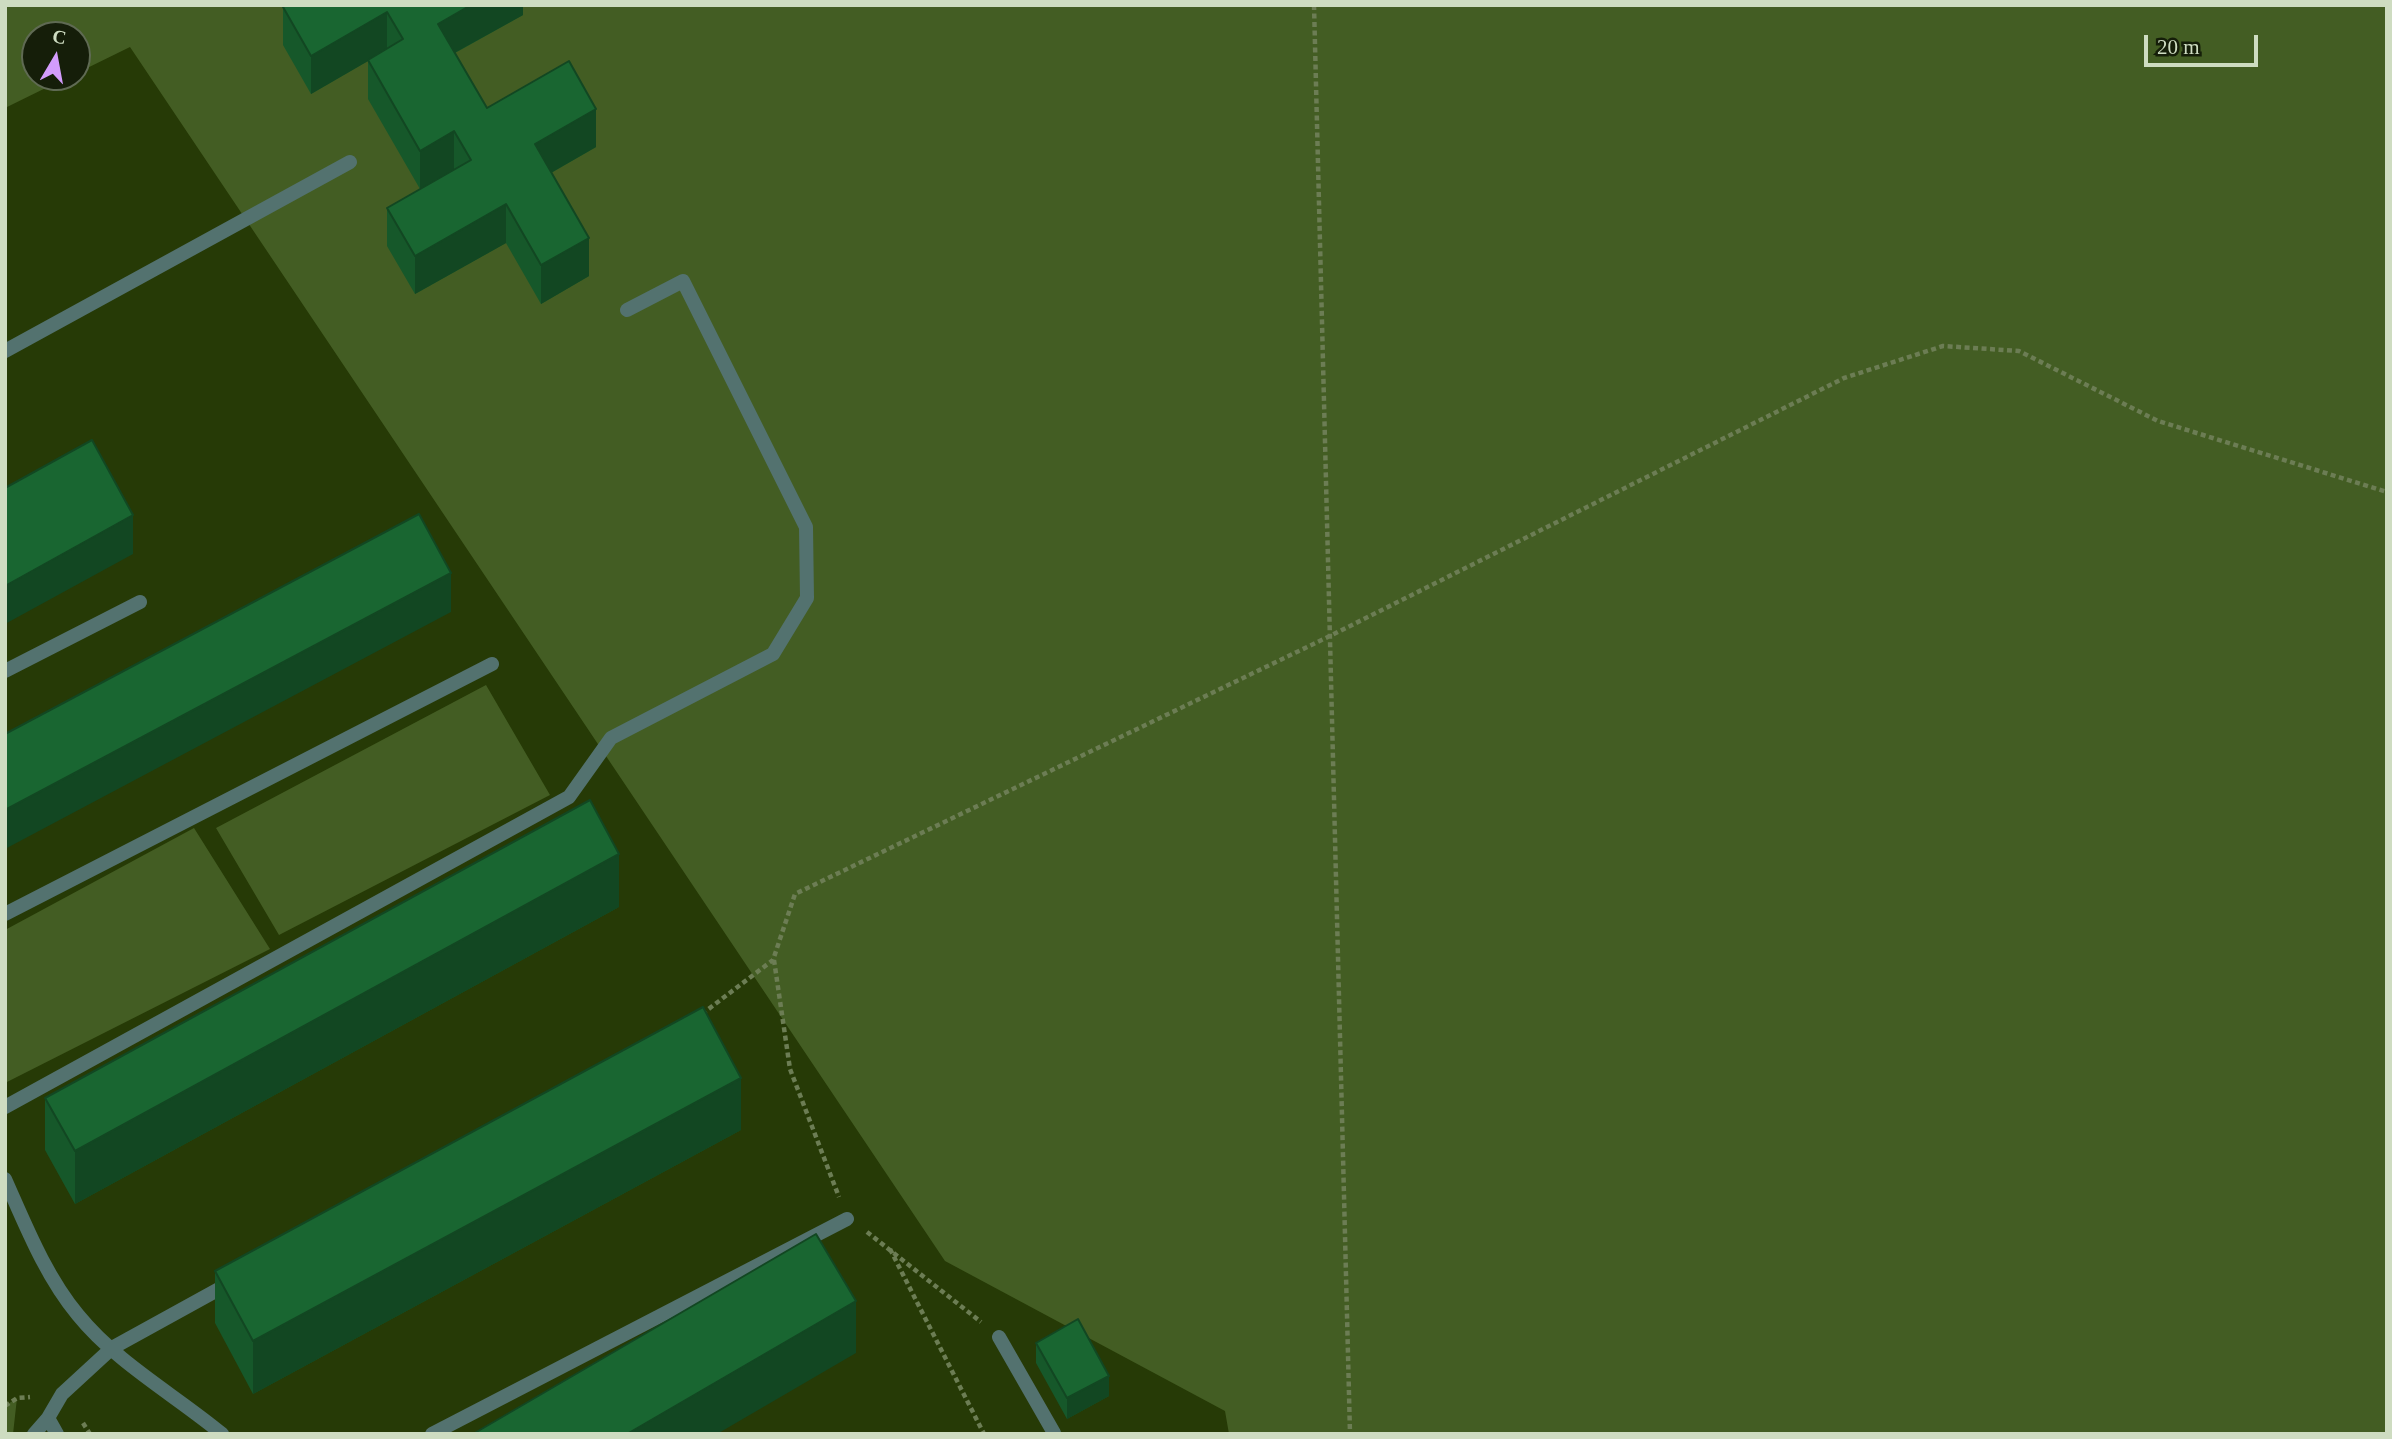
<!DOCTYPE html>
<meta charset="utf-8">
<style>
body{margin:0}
#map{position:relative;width:2392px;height:1439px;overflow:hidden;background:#263a06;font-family:"Times New Roman",serif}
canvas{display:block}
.frame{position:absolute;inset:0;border:7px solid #cedcc1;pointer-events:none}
.north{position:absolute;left:21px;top:21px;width:70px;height:70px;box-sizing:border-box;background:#151e09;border:2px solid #5f6a53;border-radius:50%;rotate:10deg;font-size:19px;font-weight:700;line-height:28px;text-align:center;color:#cedcc1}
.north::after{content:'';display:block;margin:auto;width:24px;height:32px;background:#d39cfc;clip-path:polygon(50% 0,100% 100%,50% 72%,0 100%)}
.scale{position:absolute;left:2144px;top:35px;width:114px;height:32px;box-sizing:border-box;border:4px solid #cedcc1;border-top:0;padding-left:9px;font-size:21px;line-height:24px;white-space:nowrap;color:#cedcc1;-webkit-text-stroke:5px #151e09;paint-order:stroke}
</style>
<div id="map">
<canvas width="2392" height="1439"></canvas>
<div class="frame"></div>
<div class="north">С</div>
<div class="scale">20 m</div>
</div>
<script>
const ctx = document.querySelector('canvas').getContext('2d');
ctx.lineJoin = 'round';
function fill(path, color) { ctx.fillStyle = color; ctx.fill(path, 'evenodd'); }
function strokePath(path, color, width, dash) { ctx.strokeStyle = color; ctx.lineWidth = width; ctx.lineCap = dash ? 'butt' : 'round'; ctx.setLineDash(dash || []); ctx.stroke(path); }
fill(new Path2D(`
 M5,5H2387V1434H1229L1225,1411L945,1261L130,47L77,73V35H35V77H68L5,108Z
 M486,685L550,795L279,935L216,828Z
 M194,828L270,949L5,1083V930Z
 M17,1398L13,1434H5V1406Z`), '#435d23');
strokePath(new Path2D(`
 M1314,5L1350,1434
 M774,960L790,1069L839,1197
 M702,1014L773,960L795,894L1330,636L1844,378L1943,346L2019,351L2158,421L2387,492
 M867,1232L981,1322
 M890,1249L984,1434
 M5,1406L17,1398L30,1397
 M83,1423L90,1434`), '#6c7d54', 4.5, [5, 3.5]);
strokePath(new Path2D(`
 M5,351L350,162
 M5,671L140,602
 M5,914L492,664
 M5,1107L569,797L611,738L773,654L807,598L806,527L683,281L627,310
 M5,1179C26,1226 45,1275 78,1315C117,1363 175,1395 222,1434
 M999,1337L1054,1433
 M48,1418L57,1434
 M34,1434L48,1418L62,1394L112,1348L230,1283
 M432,1434L847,1219`), '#53726f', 14);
fill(new Path2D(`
 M523,5V15L455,53L487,108L596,147L551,173L589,276L541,304L506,243L415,294L387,246V208L420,189L368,99V61L311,94L283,45V7Z
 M619,907L75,1204L45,1150V1098Z
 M741,1130L253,1394L215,1323V1271Z
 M1036,1343L1109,1396L1067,1419L1036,1363Z`), '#16582a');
fill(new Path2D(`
 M471,5H523V15L438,62V24Z
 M387,12V50L311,94V56Z
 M596,109V147L535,182V144Z
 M454,131V170L420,189V151Z
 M506,204V243L415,294V256Z
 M589,238V276L541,304V265Z
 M133,515V554L5,624V586Z
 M451,573V612L5,849V810Z
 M619,854V907L75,1204V1151Z
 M741,1078V1130L253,1394V1341Z
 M856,1301V1353L717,1434H627Z
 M1109,1376V1396L1067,1419V1398Z`), '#124722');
const building = new Path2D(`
 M285,5H471L438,24L487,108L569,61L596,109L535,144L589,238L541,265L506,204L415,256L387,208L471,160L454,131L420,151L368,60L403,39L387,12L311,56L283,7Z
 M92,440L133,515L5,586V488Z
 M419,514L451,573L5,810V734Z
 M590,800L619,854L75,1151L45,1098Z
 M703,1007L741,1078L253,1341L215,1271Z
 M816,1234L856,1301L627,1434H473Z
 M1078,1319L1109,1376L1067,1398L1036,1343Z`);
fill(building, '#196631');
strokePath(building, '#124722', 2);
</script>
